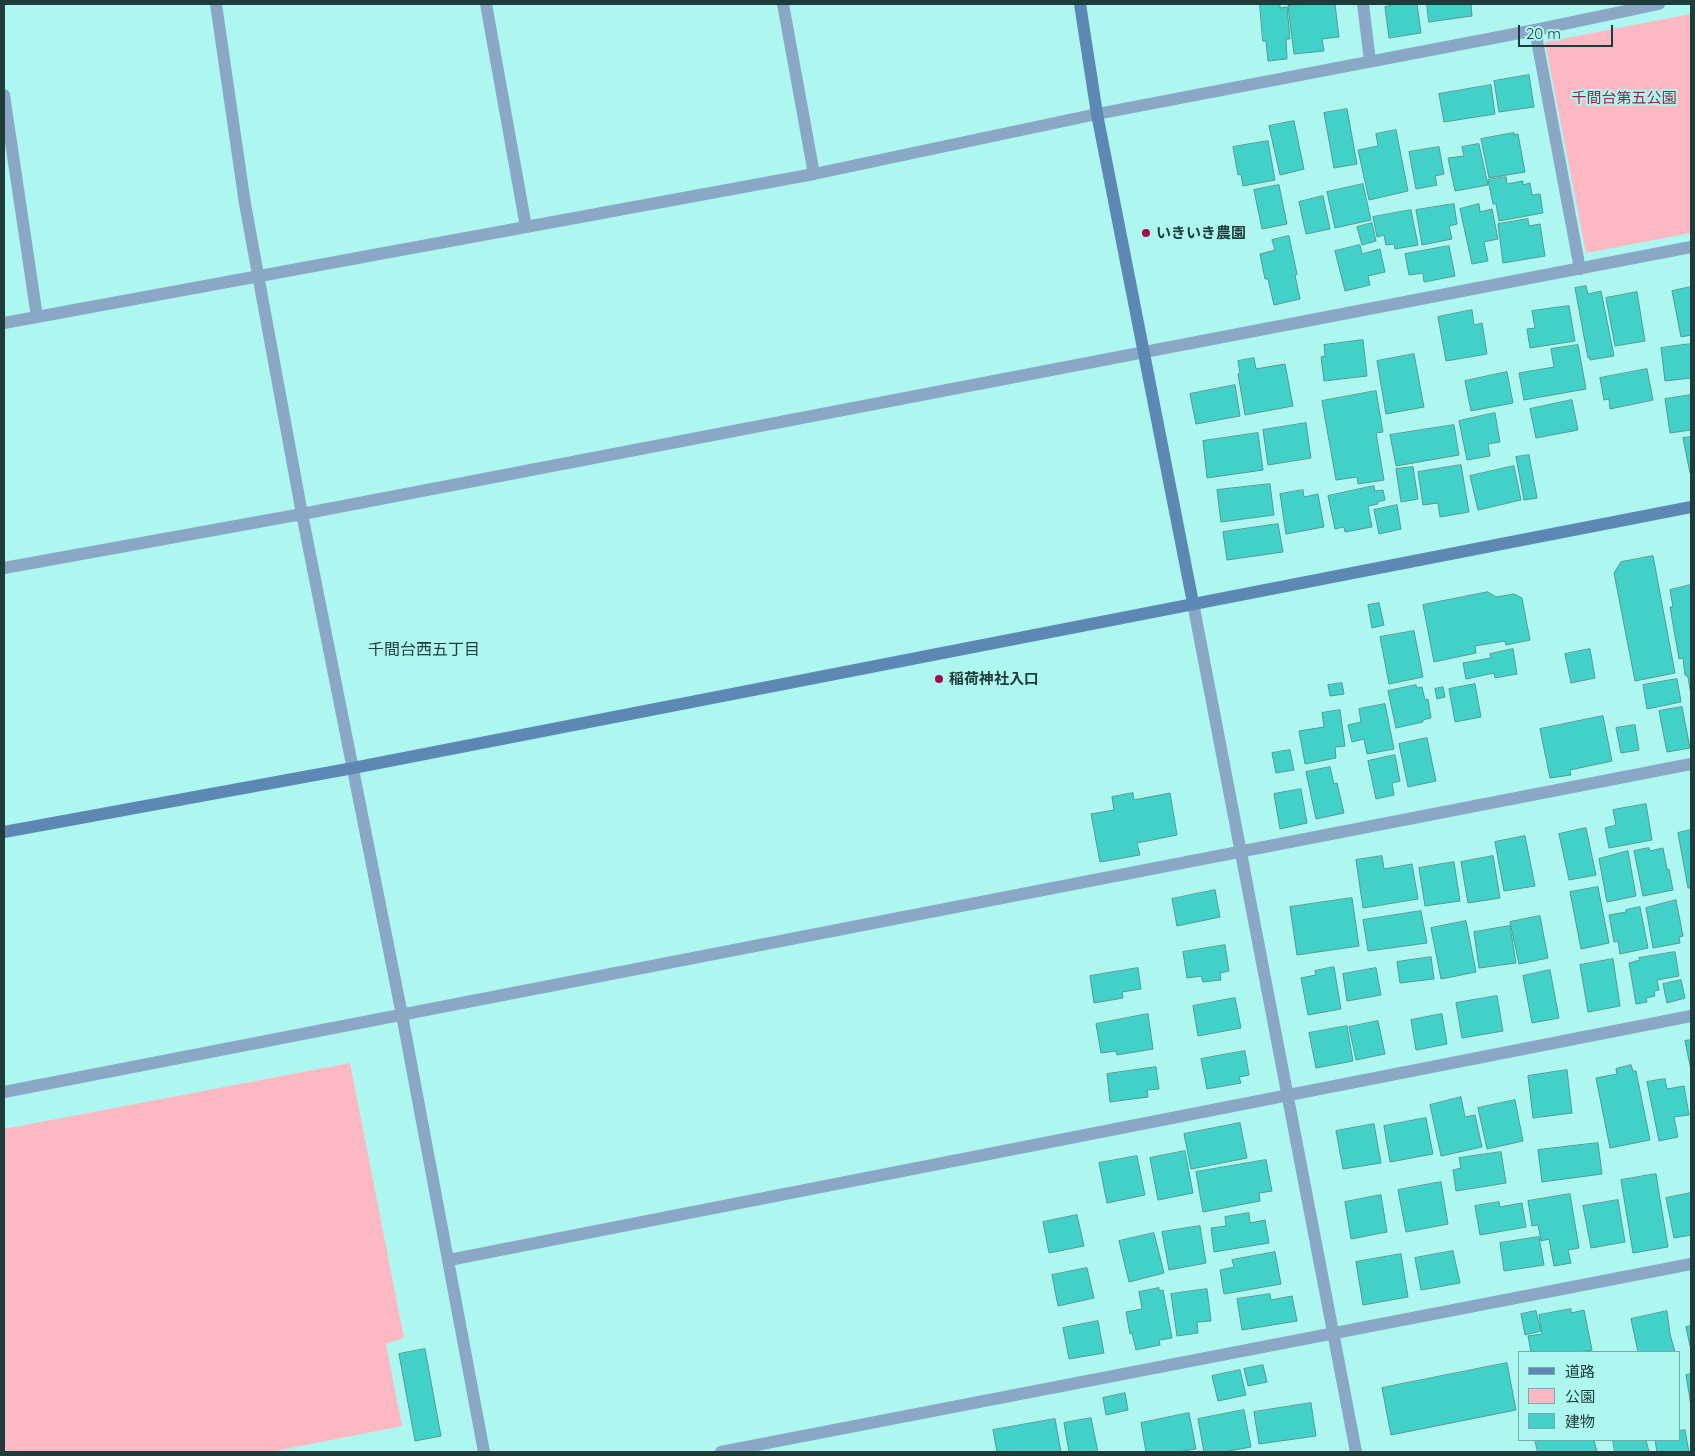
<!DOCTYPE html>
<meta charset="utf-8">
<style>
body{margin:0}
#map{position:relative;width:1695px;height:1456px;overflow:hidden;background:#aef7f0;font-family:Quicksand,"Noto Sans JP",sans-serif}
canvas{display:block}
.frame{position:absolute;inset:0;border:5px solid #1e3c3a;pointer-events:none}
.legend{position:absolute;left:1518px;top:1351px;width:162px;height:90px;box-sizing:border-box;background:#aef7f0;border:1px solid #74aca7;margin:0;padding:6px 9px;list-style:none;font-size:15px;color:#1e3c3a}
.legend li{display:flex;align-items:center;gap:10px;height:25px}
.legend b{width:25px;border:1px solid #74aca7}
.scale{position:absolute;left:1518px;top:25px;width:95px;height:22px;box-sizing:border-box;border:2px solid #1e3c3a;border-top:0;padding-left:6px;font-size:15px;line-height:18px;white-space:nowrap;color:#1e3c3a;-webkit-text-stroke:4px #aef7f0;paint-order:stroke}
</style>
<div id="map">
<canvas width="1695" height="1456"></canvas>
<div class="frame"></div>
<ul class="legend">
<li><b style="height:6px;background:#5c88b3"></b>道路</li>
<li><b style="height:14px;background:#fdb9c3"></b>公園</li>
<li><b style="height:14px;background:#42d1c8"></b>建物</li>
</ul>
<div class="scale">20 m</div>
</div>
<script>
const ctx = document.querySelector('canvas').getContext('2d');
ctx.lineJoin = 'round';
function fill(path, color) { ctx.fillStyle = color; ctx.fill(path, 'evenodd'); }
function strokePath(path, color, width, dash) { ctx.strokeStyle = color; ctx.lineWidth = width; ctx.lineCap = dash ? 'butt' : 'round'; ctx.setLineDash(dash || []); ctx.stroke(path); }
function drawText(font, color, halo, rows, align = 'center') {
  ctx.font = font + ' Quicksand,"Noto Sans JP",sans-serif'; ctx.lineWidth = 4; ctx.setLineDash([]); ctx.textBaseline = 'middle'; ctx.strokeStyle = halo; ctx.fillStyle = color; for (const [text, x, y, turn = 0] of rows) {
    ctx.save(); ctx.translate(x, y); ctx.rotate((+turn || 0) * Math.PI / 180); ctx.textAlign = isNaN(turn) ? turn : align; if (halo) ctx.strokeText(text, 0, 0); ctx.fillText(text, 0, 0); ctx.restore();
  }
}
fill(new Path2D(`
 M1691,14V233L1586,253L1545,42Z
 M350,1063L404,1338L386,1344L402,1426L271,1452H4V1129Z`), '#fdb9c3');
const building = new Path2D(`
 M1260,4H1280V8L1287,7L1290,39H1286L1287,59L1268,61L1266,41H1263Z
 M1308,4H1335L1339,37L1322,39L1324,51L1294,54L1288,6Z
 M1397,4H1417L1421,33L1389,38L1385,7Z
 M1427,4H1471L1472,16L1429,22Z
 M1529,75L1534,107L1499,112L1494,81Z
 M1491,85L1495,114L1444,122L1439,94Z
 M1347,109L1357,164L1334,168L1324,113Z
 M1294,121L1304,169L1280,175L1269,126Z
 M1396,130L1408,191L1369,200L1358,150L1378,146L1376,134Z
 M1514,133V135L1518,134L1525,172L1489,178L1481,139Z
 M1268,141L1275,180L1243,186L1241,174L1238,175L1233,147Z
 M1479,144L1488,185L1455,191L1448,158L1464,156L1462,147Z
 M1439,147L1444,174L1435,176L1437,185L1416,189L1409,152Z
 M1506,177L1507,184L1523,181V185L1530,183L1532,195L1540,194L1543,213L1499,221L1496,204H1493L1488,180Z
 M1363,184L1371,220L1335,228L1327,192Z
 M1279,185L1287,224L1262,229L1254,190Z
 M1323,196L1330,229L1306,234L1299,202Z
 M1454,204L1457,224L1449,226L1452,239L1422,245L1416,210Z
 M1479,204L1480,212L1492,209L1498,239L1484,242L1488,261L1472,264L1460,209Z
 M1411,210L1418,245L1395,249L1394,244L1386,245L1384,235L1377,237L1373,217Z
 M1528,219L1529,226L1540,224L1545,256L1503,263L1498,224Z
 M1372,223L1376,241L1362,245L1357,227Z
 M1289,236L1297,274L1295,275L1300,299L1274,305L1268,279H1265L1260,254L1275,250L1272,240Z
 M1360,245L1362,254L1380,249L1385,272L1368,276L1370,285L1345,291L1335,251Z
 M1449,246L1455,276L1424,282L1423,273L1409,275L1405,254Z
 M1586,286L1588,294L1601,291L1614,356L1590,360V357L1588,358L1575,288Z
 M1691,287V335L1681,337L1672,291Z
 M1637,292L1645,341L1615,346L1606,298Z
 M1569,306L1575,341L1530,348L1527,329L1535,328L1532,311Z
 M1472,310L1474,325L1482,323L1487,354L1446,361L1438,317Z
 M1363,340L1367,376L1324,381L1321,357L1325,356L1324,345Z
 M1691,344V378L1665,381L1661,348Z
 M1578,345L1586,389L1524,400L1519,373L1554,367L1551,349Z
 M1414,354L1424,407L1386,414L1377,361Z
 M1254,358L1256,369L1285,364L1293,406L1245,415L1238,374L1240,373L1238,361Z
 M1647,369L1653,400L1610,409L1609,399L1604,400L1600,378Z
 M1507,372L1513,403L1471,411L1465,381Z
 M1235,385L1240,416L1196,424L1190,394Z
 M1376,391L1383,432L1376,433L1384,480L1358,484L1357,477L1336,480L1322,401Z
 M1691,395V430L1670,433L1665,399Z
 M1572,400L1578,430L1536,438L1530,409Z
 M1495,413L1500,442L1488,444L1490,456L1467,460L1459,421Z
 M1306,423L1311,458L1268,465L1263,430Z
 M1454,425L1459,455L1396,466L1390,435Z
 M1258,433L1263,470L1207,478L1203,441Z
 M1691,437V473H1690L1683,438Z
 M1529,455L1537,498L1524,500L1516,457Z
 M1461,465L1469,512L1440,517L1438,503L1423,505L1418,472Z
 M1514,466L1521,500L1478,510L1470,476Z
 M1413,467L1418,499L1401,502L1396,469Z
 M1270,484L1274,515L1221,522L1217,490Z
 M1374,486L1375,491L1383,490L1385,500L1377,502L1378,504L1368,506L1372,527L1345,532L1344,527L1335,529L1328,496Z
 M1303,490L1304,497L1318,494L1324,527L1286,534L1280,494Z
 M1397,505L1401,529L1379,534L1374,510Z
 M1278,524L1283,552L1227,560L1223,532Z
 M1653,556L1675,673L1635,681L1614,573L1621,562Z
 M1691,585V695L1688,677L1685,675L1683,658L1679,659L1670,607H1673L1670,590Z
 M1488,592L1496,597L1514,594L1522,598L1530,640L1506,645L1505,641L1475,646L1476,653L1434,662L1423,605Z
 M1379,603L1384,625L1372,628L1368,605Z
 M1414,631L1423,677L1389,684L1380,637Z
 M1513,649L1517,674L1495,678L1494,673L1466,679L1463,663L1491,658L1490,654Z
 M1590,649L1595,678L1571,683L1565,654Z
 M1677,679L1681,702L1647,709L1643,685Z
 M1342,683L1344,694L1330,696L1328,685Z
 M1475,684L1481,717L1455,722L1449,689Z
 M1416,685L1417,688L1422,687L1425,700L1428,699L1431,718L1423,720V722L1396,728L1388,691Z
 M1443,687L1445,697L1437,699L1435,689Z
 M1385,704L1394,749L1367,754L1364,739L1352,742L1348,725L1361,722L1359,709Z
 M1682,707L1690,748L1667,752L1659,711Z
 M1340,710L1345,746L1335,747L1336,758L1305,764L1299,731L1324,727L1322,713Z
 M1603,716L1612,761L1570,770L1571,775L1550,778L1540,729Z
 M1635,725L1639,750L1621,753L1616,728Z
 M1427,738L1436,781L1408,787L1399,744Z
 M1290,750L1294,770L1276,773L1272,753Z
 M1395,755L1400,781L1392,783L1394,795L1376,799L1368,761Z
 M1330,767L1334,784L1337,783L1344,813L1316,819L1306,772Z
 M1301,789L1307,823L1280,829L1274,794Z
 M1133,793L1134,800L1170,793L1177,835L1137,843L1140,855L1100,862L1091,814L1114,810L1112,797Z
 M1646,804L1652,840L1609,848L1605,828L1616,825L1613,810Z
 M1586,828L1596,875L1569,880L1559,834Z
 M1691,830V888H1688L1678,833Z
 M1525,836L1535,886L1504,891L1495,842Z
 M1649,848L1650,851L1663,848L1667,869H1669L1673,890L1643,896L1634,851Z
 M1628,851L1636,896L1607,902L1599,859Z
 M1382,856L1384,869L1412,864L1418,899L1363,908L1356,860Z
 M1493,856L1500,898L1468,903L1461,862Z
 M1454,862L1460,901L1425,906L1419,868Z
 M1598,887L1609,943L1581,949L1570,892Z
 M1215,890L1220,917L1177,926L1172,899Z
 M1352,898L1359,946L1297,955L1290,907Z
 M1676,900L1683,936L1679,937L1680,943L1653,948L1646,908Z
 M1640,907L1648,948L1620,954L1618,941L1614,942L1609,915L1626,912V910Z
 M1421,911L1427,943L1368,951L1363,920Z
 M1540,916L1548,958L1519,964L1510,922Z
 M1466,921L1476,972L1441,979L1431,928Z
 M1510,926L1516,963L1479,968L1474,932Z
 M1225,945L1229,971L1220,973L1221,980L1203,982L1201,976L1187,978L1183,952Z
 M1675,952L1679,976L1657,980L1659,990L1654,991L1655,996L1646,998L1647,1002L1636,1004L1629,963L1640,960L1639,958Z
 M1431,957L1434,979L1400,983L1397,962Z
 M1613,959L1620,1006L1588,1012L1580,965Z
 M1334,967L1341,1009L1308,1015L1301,978L1316,975L1315,971Z
 M1138,968L1141,989L1122,992L1123,998L1094,1003L1090,976Z
 M1376,968L1381,995L1347,1001L1343,974Z
 M1550,970L1559,1018L1532,1023L1523,976Z
 M1681,980L1685,998L1667,1003L1663,984Z
 M1497,996L1503,1031L1462,1038L1456,1003Z
 M1235,998L1241,1028L1198,1036L1193,1006Z
 M1148,1014L1153,1049L1117,1055L1116,1051L1101,1053L1096,1024Z
 M1442,1014L1447,1044L1416,1050L1411,1020Z
 M1378,1021L1385,1054L1356,1060L1349,1027Z
 M1347,1026L1353,1061L1316,1068L1309,1033Z
 M1691,1040V1070L1685,1041Z
 M1245,1051L1249,1075L1239,1077L1241,1083L1207,1089L1201,1059Z
 M1631,1065L1633,1071H1636L1650,1140L1610,1148L1596,1078L1617,1074L1616,1069Z
 M1156,1067L1159,1089L1147,1090L1148,1097L1110,1102L1107,1074Z
 M1567,1070L1572,1113L1533,1118L1528,1076Z
 M1665,1079L1667,1089L1684,1086L1689,1115L1674,1117L1678,1137L1659,1141L1647,1082Z
 M1461,1097L1465,1117L1475,1115L1482,1147L1441,1156L1430,1105Z
 M1515,1100L1523,1141L1487,1149L1478,1108Z
 M1426,1118L1433,1154L1390,1162L1384,1126Z
 M1240,1123L1247,1158L1191,1169L1184,1134Z
 M1374,1124L1381,1163L1343,1169L1336,1131Z
 M1598,1143L1602,1174L1542,1182L1538,1150Z
 M1185,1151L1193,1193L1158,1200L1150,1158Z
 M1501,1152L1506,1183L1456,1191L1453,1170L1461,1168L1459,1158Z
 M1137,1156L1145,1195L1107,1203L1099,1163Z
 M1266,1160L1272,1191L1259,1193L1260,1201L1203,1212L1196,1172Z
 M1656,1174L1668,1247L1633,1253L1621,1180Z
 M1441,1182L1448,1224L1406,1232L1398,1190Z
 M1691,1193V1235L1674,1238L1666,1198Z
 M1570,1194L1579,1248L1568,1250L1571,1263L1554,1266L1549,1239L1541,1241L1538,1225L1532,1226L1528,1201Z
 M1381,1195L1387,1232L1351,1239L1345,1202Z
 M1618,1200L1625,1242L1591,1248L1583,1206Z
 M1499,1202L1500,1207L1522,1203L1526,1227L1480,1235L1475,1206Z
 M1249,1213L1250,1223L1265,1220L1269,1243L1214,1252L1211,1228L1226,1226L1225,1217Z
 M1077,1215L1084,1246L1049,1253L1043,1222Z
 M1200,1226L1206,1263L1169,1270L1162,1232Z
 M1154,1233L1164,1273L1129,1282L1119,1241Z
 M1539,1237L1544,1265L1504,1271L1500,1243Z
 M1453,1251L1460,1283L1421,1290L1415,1258Z
 M1275,1252L1281,1284L1224,1294L1220,1270L1234,1267L1232,1260Z
 M1401,1254L1408,1297L1363,1305L1356,1262Z
 M1087,1268L1094,1298L1058,1306L1052,1275Z
 M1159,1288V1291L1163,1290L1172,1338L1159,1340L1160,1345L1136,1350L1132,1333L1130,1334L1126,1312L1142,1309L1139,1292Z
 M1207,1289L1211,1321L1197,1322L1198,1333L1177,1336L1171,1294Z
 M1270,1294L1271,1300L1292,1296L1297,1321L1242,1330L1237,1299Z
 M1571,1309V1313L1584,1310L1592,1350L1578,1352H1531L1528,1336L1542,1334L1539,1315Z
 M1536,1311L1541,1331L1525,1335L1521,1314Z
 M1667,1311L1670,1334L1675,1352H1638L1631,1319Z
 M1098,1321L1104,1353L1069,1359L1063,1328Z
 M1691,1326V1345L1690,1346L1686,1327Z
 M425,1349L441,1436L415,1441L399,1354Z
 M1507,1363L1516,1410L1391,1435L1382,1388Z
 M1263,1365L1267,1382L1248,1386L1244,1369Z
 M1240,1370L1246,1395L1218,1401L1212,1376Z
 M1691,1374V1406L1686,1375Z
 M1125,1393L1128,1410L1106,1415L1103,1398Z
 M1311,1403L1316,1436L1259,1444L1254,1412Z
 M1244,1410L1251,1447L1223,1452H1204L1198,1419Z
 M1189,1413L1196,1449L1177,1452H1146L1141,1423Z
 M1091,1418L1098,1452H1069L1064,1423Z
 M1055,1419L1061,1452H997L993,1430Z
 M1685,1430L1689,1452H1657L1655,1440H1679V1431Z
 M1535,1440H1594L1597,1452H1538Z
 M1613,1440H1646L1649,1452H1615Z`);
fill(building, '#42d1c8');
strokePath(building, '#539a94', 1);
strokePath(new Path2D(`
 M216,4L245,204L302,514L402,1015L484,1452
 M486,4L526,227
 M783,4L814,174
 M1363,4L1370,61
 M1535,30L1580,269
 M4,95L37,317
 M4,323L814,174L1097,114L1535,30L1659,4
 M4,568L302,514L1691,247
 M1193,603L1356,1452
 M4,1092L1691,764
 M449,1260L1691,1016
 M721,1452L1691,1264`), '#8aa7c5', 12);
strokePath(new Path2D(`
 M1080,4L1097,114L1193,603
 M4,832L353,768L1691,507`), '#5c88b3', 12);
for (const [x, y, r, color] of [
 [1146,233,5,"#a50c44"],
 [939,679,5,"#a50c44"]
]) { const dot = new Path2D(); dot.arc(x, y, r, 0, 2 * Math.PI); ctx.fillStyle = color; ctx.fill(dot); strokePath(dot, '#aef7f0', 2); }
drawText('15px', '#972545', '#aef7f0', [
 ["千間台第五公園",1624,98]
]);
drawText('bold 15px', '#1e3c3a', '#aef7f0', [
 ["いきいき農園",1156,233],
 ["稲荷神社入口",949,679]
], 'left');
drawText('16px', '#1e3c3a', '#aef7f0', [
 ["千間台西五丁目",424,650]
]);
</script>
